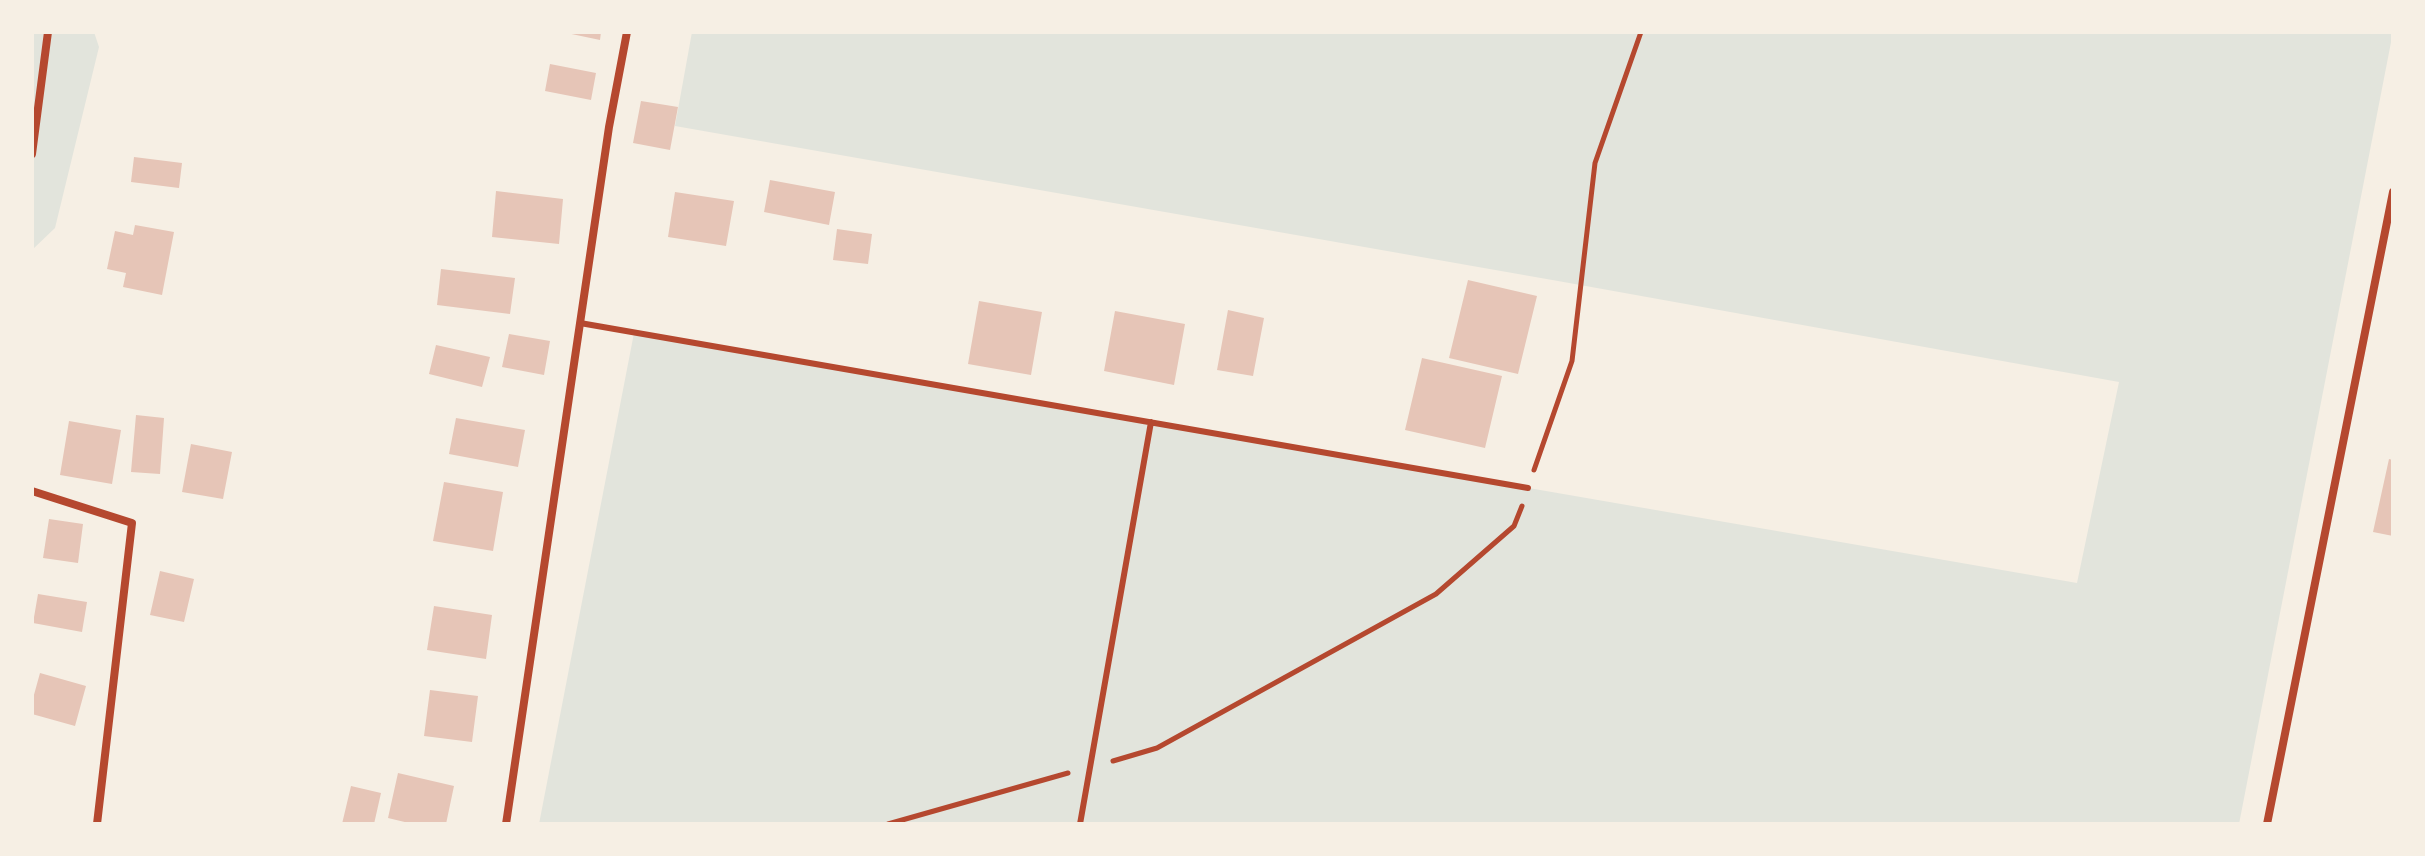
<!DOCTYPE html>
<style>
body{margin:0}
#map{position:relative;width:2425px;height:856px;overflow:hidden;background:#f6efe4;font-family:Rubik,sans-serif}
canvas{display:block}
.frame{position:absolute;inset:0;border:34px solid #f6efe4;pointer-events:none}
</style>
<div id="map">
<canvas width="2425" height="856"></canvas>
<div class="frame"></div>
</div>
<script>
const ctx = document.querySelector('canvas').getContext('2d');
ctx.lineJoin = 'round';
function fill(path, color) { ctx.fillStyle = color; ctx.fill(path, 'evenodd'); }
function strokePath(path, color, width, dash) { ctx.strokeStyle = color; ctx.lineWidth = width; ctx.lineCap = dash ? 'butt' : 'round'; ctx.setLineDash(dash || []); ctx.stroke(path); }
fill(new Path2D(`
 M32,32H94L99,47L55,228L32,250Z
 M692,32H2393L2239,824H539L634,333L2077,583L2119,382L1558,281L675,126Z`), '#e2e4dc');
fill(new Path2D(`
 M562,32H601L600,40Z
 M550,64L596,73L591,100L545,91Z
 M641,101L678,107L670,150L633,143Z
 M134,157L182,163L179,188L131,182Z
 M770,180L835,192L829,225L764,212Z
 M496,191L563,199L559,244L492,237Z
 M675,192L734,201L726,246L668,237Z
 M135,225L174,232L162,295L123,287L126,273L107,269L115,231L133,235Z
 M837,229L872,234L868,264L833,260Z
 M441,269L515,278L510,314L437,305Z
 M1468,280L1537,296L1518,374L1449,358Z
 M979,301L1042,312L1031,375L968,364Z
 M1228,310L1264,318L1253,376L1217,370Z
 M1115,311L1185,324L1174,385L1104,371Z
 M509,334L550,341L544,375L502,367Z
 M436,345L490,357L482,387L429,374Z
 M1422,358L1502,376L1485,448L1405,430Z
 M136,415L164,418L160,474L131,472Z
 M456,418L525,430L518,467L449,454Z
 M69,421L121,430L112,484L60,475Z
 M191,444L232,452L223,499L182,492Z
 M2389,459L2393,460V536L2373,532Z
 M444,482L503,492L493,551L433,541Z
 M49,519L83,524L78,563L43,558Z
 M160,571L194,579L184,622L150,615Z
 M38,594L87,602L82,632L33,623Z
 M434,606L492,615L486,659L427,650Z
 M40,673L86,686L75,726L32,714V702Z
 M430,690L478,696L472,742L424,736Z
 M398,773L454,786L446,824H413L388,818Z
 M351,786L381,793L374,824H342Z`), '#e6c5b7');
strokePath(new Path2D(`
 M1534,470L1572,361L1595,163L1641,32
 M1113,761L1157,748L1436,594L1514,526L1522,506
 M888,824L1068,773`), '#b5482f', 5);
strokePath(new Path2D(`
 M580,323L1528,488
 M1080,824L1151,422`), '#b5482f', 6);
strokePath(new Path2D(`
 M32,154L48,32
 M32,491L132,523L97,824
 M506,824L609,127L627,32
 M2267,824L2393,192`), '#b5482f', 8);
</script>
